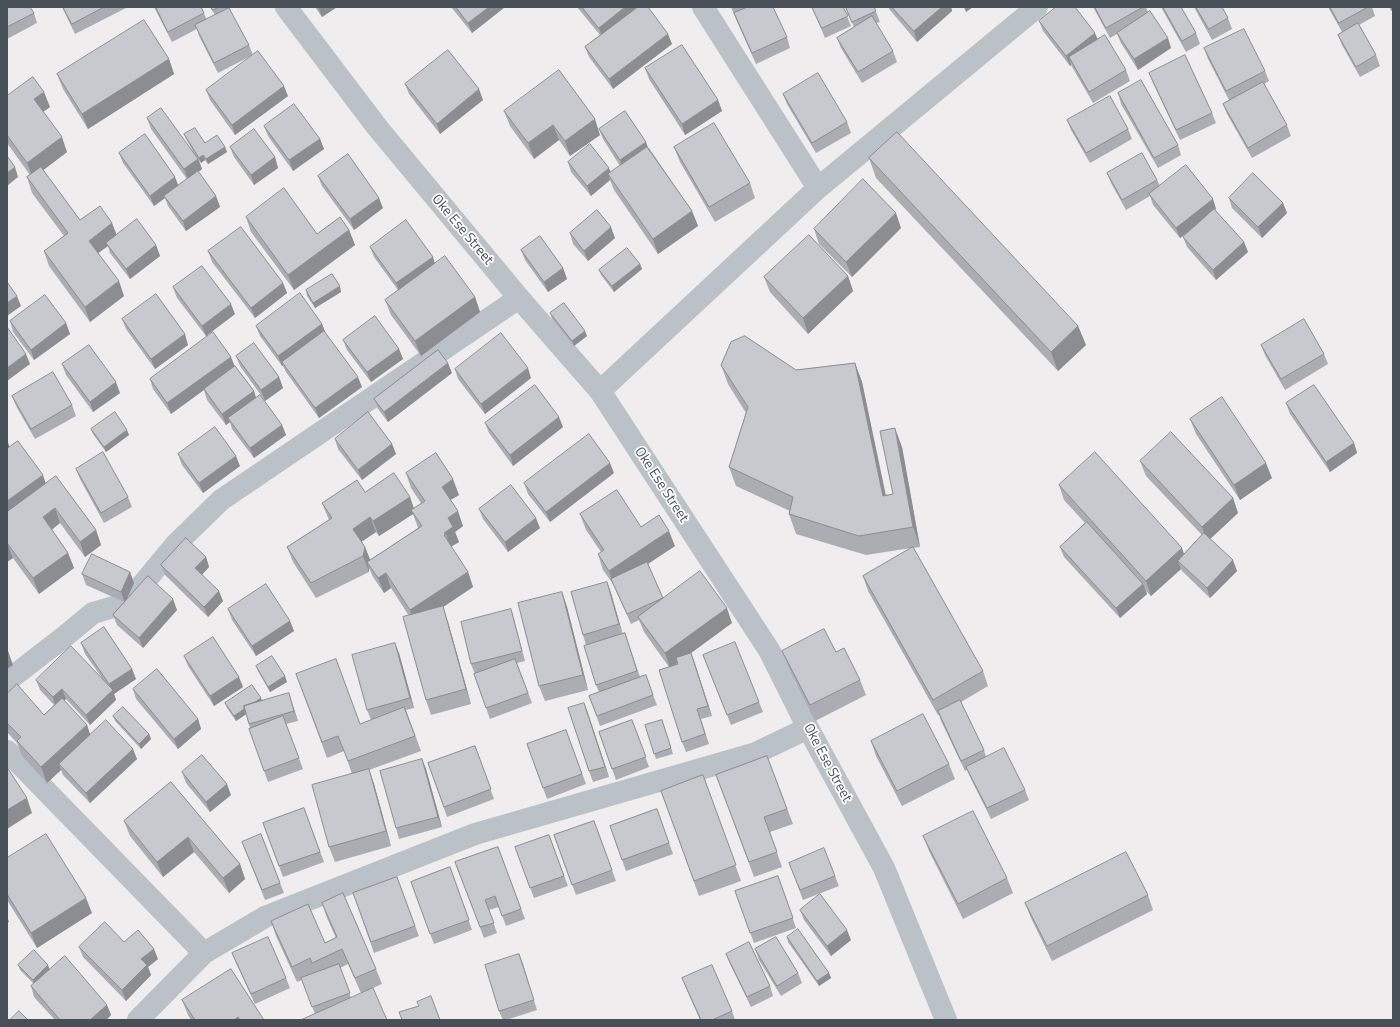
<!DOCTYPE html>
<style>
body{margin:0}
#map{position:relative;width:1400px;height:1027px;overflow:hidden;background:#efeded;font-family:"Titillium Web",sans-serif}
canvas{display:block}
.frame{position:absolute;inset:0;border:8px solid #475057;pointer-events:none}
</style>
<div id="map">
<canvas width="1400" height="1027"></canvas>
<div class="frame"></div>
</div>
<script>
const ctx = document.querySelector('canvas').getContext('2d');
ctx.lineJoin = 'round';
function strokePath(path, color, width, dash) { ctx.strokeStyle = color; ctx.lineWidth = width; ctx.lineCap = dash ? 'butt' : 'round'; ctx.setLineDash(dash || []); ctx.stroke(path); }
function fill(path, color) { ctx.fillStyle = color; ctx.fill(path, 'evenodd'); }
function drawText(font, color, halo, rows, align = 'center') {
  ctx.font = font + ' "Titillium Web",sans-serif'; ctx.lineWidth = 3.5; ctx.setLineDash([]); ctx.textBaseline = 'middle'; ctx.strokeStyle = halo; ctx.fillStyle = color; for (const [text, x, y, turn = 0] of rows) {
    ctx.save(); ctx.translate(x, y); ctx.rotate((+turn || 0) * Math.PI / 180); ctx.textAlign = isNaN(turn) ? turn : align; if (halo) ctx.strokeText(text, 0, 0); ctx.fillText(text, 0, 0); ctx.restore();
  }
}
strokePath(new Path2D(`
 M286,7L377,127L519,298L600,391L769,650L808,728L884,868L946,1020
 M703,7L818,188
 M600,391L818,188L1037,7
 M7,681L64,637L93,613L127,603L176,544L221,500L519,298
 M7,751L204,953
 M138,1020L204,953L265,917L475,834L756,753L808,728`), '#bac1c7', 22);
fill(new Path2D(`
 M7,7L34,13L37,23L7,39Z
 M62,7H128L75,34Z
 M154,7H201L207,20L215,15L210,7H232L229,8L249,45L253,55L218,73L199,36L197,29L172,42Z
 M315,7H337L322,17Z
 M451,7H505L472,33Z
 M577,7H648L672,44L613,89L589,57L585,47L600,35Z
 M731,7H773L787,37L790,48L756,64L738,24Z
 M812,7H843L851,26L825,38Z
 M845,7H874L880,22L876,23L893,51L897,62L862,83L841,48L837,38L854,27Z
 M888,7H951L952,11L917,42L890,10Z
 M1093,7H1146L1148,13L1171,48L1138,70L1121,43L1117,34L1110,38Z
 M1161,7H1181L1196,33L1200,44L1186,52Z
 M1194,7H1222L1228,18L1232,29L1212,40Z
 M1328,7H1372L1375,16L1359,25L1376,55L1380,66L1360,77L1342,45L1338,35L1342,32Z
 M1039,21L1098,40L1126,70L1130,81L1093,103L1071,65L1070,66L1043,31Z
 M1204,48L1265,71L1269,81L1264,84L1287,125L1291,136L1252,158L1227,114L1223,104L1229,100L1208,59Z
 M169,59L174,74L88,129L63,89L57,74Z
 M645,68L718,100L722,111L685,135L649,79Z
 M1149,73L1212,113L1216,123L1180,140L1153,83Z
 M405,84L483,100L440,134L409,94Z
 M206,90L288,96L235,135L210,100Z
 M1118,93L1178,145L1181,155L1158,168L1121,104Z
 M783,94L847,122L851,133L816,153L787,104Z
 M7,96L50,107L43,112L67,152L43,170L80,220L112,223L116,235L156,245L160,256L130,279L110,253L108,246L98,253L124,296L90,322L49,266L44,251L64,236L32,193L27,177L30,175L7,143Z
 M504,111L600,135L570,156L559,140L534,159L510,126Z
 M147,118L197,158L186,139L184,134L205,143L225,147L227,152L208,164L205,160L201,163L199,160L202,169L198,172L216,196L220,207L186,231L168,206L165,198L154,206L123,163L119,153L178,186L187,179L151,129Z
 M1067,120L1128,129L1132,139L1090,163L1071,130Z
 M264,126L320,139L324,149L293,171L268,136Z
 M599,129L649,148L692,211L698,226L658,254L614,190L610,180L591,196L571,172L568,162L611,172L620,166L603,139Z
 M230,147L275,157L278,168L254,185L234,157Z
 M674,147L750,183L755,198L715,222L680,162Z
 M869,158L1078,326L1086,345L1058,371L876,178Z
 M1107,173L1157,180L1160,186L1213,199L1216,209L1215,210L1244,242L1248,252L1216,280L1187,247L1183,237L1195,226L1180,238L1153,205L1150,196L1126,210L1111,183Z
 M318,176L383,208L354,230L322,186Z
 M1229,198L1283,203L1287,213L1262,238L1232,208Z
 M246,217L317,234L349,230L355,245L294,290L251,232Z
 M901,228L852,277L819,244L814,229Z
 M570,233L615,238L588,261L573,244Z
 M370,247L435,263L475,297L480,312L421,356L391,315L385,300L398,290L374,257Z
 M521,250L563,268L567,279L548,292L525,260Z
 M208,251L283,283L287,293L255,318L212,262Z
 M640,264L642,269L614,292L601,275L599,270Z
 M848,276L853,291L808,334L770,292L764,277Z
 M173,287L235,314L206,336L177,298Z
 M306,290L341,292L315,308L307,296Z
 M550,313L587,336L574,346L552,319Z
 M122,319L188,345L155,369L126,329Z
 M10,321L66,323L70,334L34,360L13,332Z
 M322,324L325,332L362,387L319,418L286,372L283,366H282L260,336L256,326Z
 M343,340L399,349L403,359L371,382L347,350Z
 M1261,345L1324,354L1328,364L1285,390L1265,355Z
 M236,356L279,377L283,388L265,401L240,366Z
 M855,363L862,382L885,495L893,494L902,447L920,547L913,548L983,671L988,686L961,702L984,750L986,757L1025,790L1029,800L991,819L970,777L967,770L965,771L941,721L939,715H938L868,591L863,576L911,548L866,555L796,534L789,514L790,511L736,486L729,467L746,413L728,384L721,365L796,370Z
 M62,364L120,393L93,412L66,375Z
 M234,367L254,391L256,398L282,425L286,435L254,458L232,429L230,422L226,425L207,400L204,390L171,414L153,389L150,379Z
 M455,369L531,378L485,414L458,379Z
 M452,373L388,422L378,409L374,399Z
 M12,396L72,405L76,416L35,439L16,406Z
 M1286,403L1354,443L1357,453L1330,472L1290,414Z
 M1190,419L1272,478L1240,500L1196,434Z
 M485,423L563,427L513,466L489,433Z
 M91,429L129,435L106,452L93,434Z
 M335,439L392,444L396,454L362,480L338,449Z
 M10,447L46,484L96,530L101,545L85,557L60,523L52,530L68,553L74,568L39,594L13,558L7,562Z
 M178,454L240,466L203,493L182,465Z
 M1140,461L1233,498L1238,513L1210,539L1237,571L1210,598L1182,571L1181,569L1151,596L1145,590L1147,594L1120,618L1064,557L1060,547L1085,523L1064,500L1059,485L1184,554L1202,535L1146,476Z
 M76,469L128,497L132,507L104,523L80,479Z
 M406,473L459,495L450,500L463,526L455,532L459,542L451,547L468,572L473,587L443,607L448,622L471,704L431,715L426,700L409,616L391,588L384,593L373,577L369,568V572L316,598L293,562L287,547L329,520L322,503L365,492L410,497L414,509L421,503L411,488ZM413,514L417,525L418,528L370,560L365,547L361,542L376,532L379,536Z
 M614,473L550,522L528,494L524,483Z
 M479,509L540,528L508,552L483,519Z
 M580,514L641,527L675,546L648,564L663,598L732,623L690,654L691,653L695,664L712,716L701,719L709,744L686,752L682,742L669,667L644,632L639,620L631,624L613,584L603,570L598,554L601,552L586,530Z
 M206,557L209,567L202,575L223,601L208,617L165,575L161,565Z
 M130,572L134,583L125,602L177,610L143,648L117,625L113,615L124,602L86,585L82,574Z
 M607,582L611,593L622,633H625L640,677L653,695L657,705L600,726L589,696L599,692L596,685L586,645L583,635Z
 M562,592L567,607L588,690L545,701L539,686Z
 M228,609L290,621L294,631L256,656L232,620Z
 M511,609L514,620L525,661L517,663L532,703L490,719L474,674H475L471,664Z
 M81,643L132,669L136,679L114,694L116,700L90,725L66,699L64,700L87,725L90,735L137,759L90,803L63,775L61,770L47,783L22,756L17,743L7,732V694L44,715L54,705L40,690L36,680L102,678L85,654Z
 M782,651L836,652L860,680L866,695L815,721L788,666Z
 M399,653L414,708L406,710L421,751L369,770L374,784L391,846L335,862L329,847L352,774L344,751L327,758L296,674L360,724L371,720L367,710Z
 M703,655L759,702L763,712L731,725Z
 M184,656L243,687L214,706L188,666Z
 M256,666L287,682L270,692L258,671Z
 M133,689L198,719L201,729L178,749L136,699Z
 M262,700L292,703L298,721L286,724L303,769L268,782L249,729L250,728L246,714L236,721L227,708L225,703Z
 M584,703L609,777L593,782L589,771Z
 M113,716L149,734L151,739L141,749L115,721Z
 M632,720L649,767L616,780L599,732Z
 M662,720L673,754L656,759L645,725Z
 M566,730L586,784L547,799L527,744Z
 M871,741L949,764L955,779L902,806L876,756Z
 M475,746L494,799L447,817L428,763Z
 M767,756L793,824L770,832L782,867L754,877L716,775Z
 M422,759L426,769L442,827L399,839L396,828Z
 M182,772L231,795L210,812L186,783Z
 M703,775L741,881L699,896L661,791Z
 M171,782L240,864L245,879L229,893L194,852L163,877L130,836L124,821Z
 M304,808L324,862L283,877L263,823Z
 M657,809L673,854L626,871L610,826Z
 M594,821L616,881L576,895L554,835Z
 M549,835L568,886L534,898L515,847Z
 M923,836L1007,878L1013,893L963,919L929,851Z
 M242,842L280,883L284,893L265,900Z
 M498,847L525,919L506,926L499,907L489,910L497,933L484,938L455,862Z
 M7,858L92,913L37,948L7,900Z
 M789,863L835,876L839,886L803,900Z
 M450,867L472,930L434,944L411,882Z
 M778,876L796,928L754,943L735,891Z
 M397,877L419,936L374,953L353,893Z
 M1148,895L1153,910L1052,961L1031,918L1025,903Z
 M322,903L376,969L382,984L361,993L348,964L340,968L351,998L315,1014L302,980L297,982L276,936L271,921L325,943L336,938L327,918Z
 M800,910L851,940L831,956L804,920Z
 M787,937L829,973L831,978L819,986L788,942Z
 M124,942L158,959L148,967L151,975L126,1001L83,957L79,947Z
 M755,949L798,973L802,983L781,996L759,960Z
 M232,953L286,978L290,988L255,1004L236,963Z
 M519,954L537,1010L506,1020H503L499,1011Z
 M726,954L770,986L773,996L751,1007L730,964Z
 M18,965L107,1005L111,1015L106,1020H55L34,997L31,986L34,984L20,970Z
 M682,978L732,1011L735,1020H700L686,988Z
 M182,1000L264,1020H191L188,1015Z`), '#abadb2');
fill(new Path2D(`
 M318,7H337L322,17Z
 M489,7H505L472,33L468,23Z
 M625,7H642L603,39L599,28Z
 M942,7H951L952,11L917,42L914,31Z
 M964,7H973L966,12Z
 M1390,7H1393V10L1391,11Z
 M1095,33L1099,43L1069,57L1071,65L1070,66L1066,56Z
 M668,34L672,44L613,89L609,79Z
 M1168,38L1171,48L1138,70L1134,59Z
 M169,59L174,74L88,129L82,114Z
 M284,86L288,96L235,135L232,125Z
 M479,89L483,100L440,134L437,124Z
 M44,92L50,107L40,114L34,99Z
 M718,100L722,111L685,135L682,124Z
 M595,119L600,135L570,156L565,141Z
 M553,125L559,140L534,159L528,143Z
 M62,137L67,152L33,178L27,163Z
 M320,139L324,149L293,171L289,160Z
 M646,142L650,153L624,171L620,160Z
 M225,147L227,152L208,164L206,159Z
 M203,155L205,160L201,163L199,158Z
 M275,157L278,168L254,185L251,175Z
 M198,159L202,169L188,180L184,169Z
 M15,167L18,177L7,186V173Z
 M609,168L613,178L608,174L610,180L591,196L587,186Z
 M175,177L179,187L164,196L165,198L154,206L150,196Z
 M216,196L220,207L186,231L183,221Z
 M379,198L383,208L354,230L350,219Z
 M1213,199L1216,209L1180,238L1176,228Z
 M1283,203L1287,213L1262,238L1258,227Z
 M692,211L698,226L658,254L653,239Z
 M896,213L901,228L852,277L846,262Z
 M112,223L118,238L106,243L108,246L94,256L89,241Z
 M611,227L615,238L588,261L584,251Z
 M349,230L355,245L294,290L288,275Z
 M1244,242L1248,252L1216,280L1213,270Z
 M156,245L160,256L130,279L126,269Z
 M433,257L436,267L400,293L396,283Z
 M640,264L642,269L614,292L612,286Z
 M563,268L567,279L548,292L544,282Z
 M848,276L853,291L808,334L803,318Z
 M119,281L124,296L90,322L85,307Z
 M283,283L287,293L255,318L251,308Z
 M340,286L341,292L315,308L313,303Z
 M17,296L21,306L7,316V303Z
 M475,297L480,312L421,356L415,341Z
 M231,304L235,314L206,336L202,326Z
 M66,323L70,334L34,360L31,350Z
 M322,324L326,334L282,362L283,366H282L278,356Z
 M1078,326L1086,345L1058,371L1051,352Z
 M585,331L587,336L574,346L572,341Z
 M185,334L188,345L155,369L151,359Z
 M399,349L403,359L371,382L367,372Z
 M26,354L30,364L7,381V368Z
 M231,357L235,367L171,414L167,403Z
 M448,363L452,373L388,422L384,412Z
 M855,363L862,382L890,515L883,496Z
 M528,368L531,378L485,414L481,404Z
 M279,377L283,388L265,401L261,390Z
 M358,377L362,387L319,418L315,408Z
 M116,382L120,393L93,412L90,402Z
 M254,391L257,402L228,418L230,422L226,425L222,414Z
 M559,417L563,427L513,466L510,455Z
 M282,425L286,435L254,458L250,448Z
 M895,428L902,447L920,547L913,527Z
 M127,430L129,435L106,452L104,447Z
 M7,440L11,450L7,453Z
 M1354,443L1357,453L1330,472L1326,462Z
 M392,444L396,454L362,480L358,470Z
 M236,456L240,466L203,493L199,483Z
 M610,463L614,473L550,522L546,512Z
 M1266,463L1272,478L1240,500L1234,485Z
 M43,475L48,490L7,520V501Z
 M453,479L459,495L447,502L442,487Z
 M410,497L415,512L411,510L413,514L379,536L373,521Z
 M1233,498L1238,513L1207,542L1202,527Z
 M55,508L60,523L48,532L43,517Z
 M458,511L463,526L455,532L459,542L450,547L446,534L444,533L448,518Z
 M370,517L376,532L358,544L353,529Z
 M536,518L540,528L508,552L505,542Z
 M96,530L101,545L85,557L80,542Z
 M669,531L675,546L614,586L609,571Z
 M7,543L13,558L7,562Z
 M365,547L371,562H367L369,568V572L363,556Z
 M1182,548L1187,563L1178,561L1181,569L1151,596L1146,581Z
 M68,553L74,568L39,594L33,578Z
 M206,557L209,567L199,578L195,568Z
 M1233,560L1237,571L1210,598L1207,588Z
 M130,572L134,583L125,603L121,592Z
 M468,572L473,587L443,607L448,622L471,704L466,689L415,625L410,610Z
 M386,573L391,588L384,593L378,578Z
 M607,582L611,593L623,635L619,624Z
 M1143,584L1147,594L1120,618L1116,608Z
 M219,591L223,601L208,617L204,607Z
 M562,592L567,607L588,690L583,675Z
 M173,599L177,610L143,648L139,638Z
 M727,608L732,623L670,668L665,653Z
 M290,621L294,631L256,656L252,646Z
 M395,643L399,653L414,708L410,698Z
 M7,648L13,665L7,669Z
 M691,653L695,664L712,716L708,706Z
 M132,669L136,679L114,694L116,700L90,725L86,715L112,691L109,684Z
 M285,676L287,682L270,692L268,687Z
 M239,677L243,687L214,706L210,696Z
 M62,689L66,699L56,708L53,697Z
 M289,693L292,703L298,721L294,711Z
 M261,698L263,703L236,721L234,716Z
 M584,703L588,713L609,777L605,767Z
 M198,719L201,729L178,749L174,739Z
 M87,725L92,740L59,764L61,770L47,783L41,767Z
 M149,734L151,739L141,749L139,744Z
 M133,749L137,759L90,803L86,793Z
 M422,759L426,769L442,827L438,817Z
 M369,769L374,784L391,846L386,831Z
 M227,784L231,795L210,812L206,802Z
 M27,798L32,813L7,829V810Z
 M188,837L194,852L163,877L157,862Z
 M240,864L245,879L229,893L223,878Z
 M86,898L92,913L37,948L31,933Z
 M7,916L9,922L7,923Z
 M847,930L851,940L831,956L827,946Z
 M154,949L158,959L148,967L151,975L126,1001L122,990L141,959Z
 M519,954L523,964L537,1010L534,1000Z
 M48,965L50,970L35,985L33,980Z
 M829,973L831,978L819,986L817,981Z
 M107,1005L111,1015L106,1020H90Z
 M238,1017L239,1020H234Z`), '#8b8d91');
const building = new Path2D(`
 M7,7H30L34,13L7,27Z
 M63,7H104L72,24Z
 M156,7H201L204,13L168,32Z
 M211,7H219L213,10Z
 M456,7H489L468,23Z
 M582,7H625L599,28Z
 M638,7H648L668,34L609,79L585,47Z
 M748,7H773L787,37L752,53L734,13Z
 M812,7H843L848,16L822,28Z
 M846,7H874L876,11L852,22Z
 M892,7H942L914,31Z
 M1056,7H1075L1095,33L1066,56L1039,21Z
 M1095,7H1143L1106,28Z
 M1163,7H1181L1196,33L1182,41Z
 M1196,7H1222L1228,18L1209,29Z
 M1330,7H1368L1339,23Z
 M229,8L249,45L214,63L195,25Z
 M1150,11L1168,38L1134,59L1117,33Z
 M872,16L893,51L858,72L837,38Z
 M144,20L169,59L82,114L57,74Z
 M1358,23L1376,55L1356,67L1338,35Z
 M1244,29L1265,71L1226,91L1204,48Z
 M1105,35L1126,70L1089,92L1069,57Z
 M682,45L718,100L682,124L645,68Z
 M448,50L479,89L437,124L405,84Z
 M258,51L284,86L232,125L206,90Z
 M1185,55L1212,113L1176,130L1149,73Z
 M559,70L595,119L565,141L553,125L528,143L504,111Z
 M818,73L847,122L812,143L783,94Z
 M33,77L44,92L34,99L62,137L27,163L7,135V96Z
 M1141,80L1178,145L1154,158L1118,93Z
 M1263,82L1287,125L1248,148L1223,104Z
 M1110,96L1128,129L1086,153L1067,120Z
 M294,104L320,139L289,160L264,126Z
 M161,108L198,159L184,169L147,118Z
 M625,111L646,142L620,160L599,129Z
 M714,123L750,183L709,207L674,147Z
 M195,128L205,143L217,135L225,147L206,159L203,155L199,158L184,134Z
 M254,129L275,157L251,175L230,147Z
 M897,132L1078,326L1051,352L869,158Z
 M145,134L175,177L150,196L119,153Z
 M590,144L609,168L587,186L568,162Z
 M647,147L692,211L653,239L608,174Z
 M1142,153L1157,180L1122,200L1107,173Z
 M348,154L379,198L350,219L318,176Z
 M7,156L15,167L7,173Z
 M1186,165L1213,199L1176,228L1149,194Z
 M41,167L80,220L100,206L112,223L89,241L119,281L85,307L44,251L68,233L27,177Z
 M198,171L216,196L183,221L164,196Z
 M1253,173L1283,203L1258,227L1229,198Z
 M863,179L896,213L846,262L814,229Z
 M284,188L317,234L340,217L349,230L288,275L246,217Z
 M1214,209L1244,242L1213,270L1183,237Z
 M597,210L611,227L584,251L570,233Z
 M137,219L156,245L126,269L106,243Z
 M406,220L433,257L396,283L370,247Z
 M241,227L283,283L251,308L208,251Z
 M809,235L848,276L803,318L764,277Z
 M540,236L563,268L544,282L521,250Z
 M627,248L640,264L612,286L599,270Z
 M445,256L475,297L415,341L385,300Z
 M202,266L231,304L202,326L173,287Z
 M332,274L340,286L313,303L306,290Z
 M7,282L17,296L7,303Z
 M300,293L322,324L278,356L256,326Z
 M156,294L185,334L151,359L122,319Z
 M45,295L66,323L31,350L10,321Z
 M564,303L585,331L572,341L550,313Z
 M375,316L399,349L367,372L343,340Z
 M1304,319L1324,354L1281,379L1261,345Z
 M7,327L26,354L7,368Z
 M324,331L358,377L315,408L282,362Z
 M213,332L231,357L167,403L150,379Z
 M501,333L528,368L481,404L455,369Z
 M745,336L796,370L855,363L883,496L893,494L880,431L895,428L913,527L859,536L789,514L793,497L729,467L748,407L721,365L731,342Z
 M254,343L279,377L261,390L236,356Z
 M89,345L116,382L90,402L62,364Z
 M438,350L448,363L384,412L374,399Z
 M235,366L254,391L222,414L204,389Z
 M53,372L72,405L31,429L12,396Z
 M535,385L559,417L510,455L485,423Z
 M1314,385L1354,443L1326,462L1286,403Z
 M260,395L282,425L250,448L228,418Z
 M1222,397L1266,463L1234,485L1190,419Z
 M115,412L127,430L104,447L91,429Z
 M368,412L392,444L358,470L335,439Z
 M215,427L236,456L199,483L178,454Z
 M1171,432L1233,498L1202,527L1140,461Z
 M589,434L610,463L546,512L524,483Z
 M18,441L43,475L7,501V449Z
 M103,452L128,497L101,513L76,469Z
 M1095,452L1182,548L1146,581L1059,485Z
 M436,453L453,479L442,487L458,511L448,518L453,527L444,533L446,534L444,535L468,572L410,610L386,573L378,578L367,562L422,526L411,510L425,501L406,473Z
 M394,473L410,497L373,521L370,517L353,529L365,547L363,556L311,583L287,547L332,518L322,503L357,480L365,492Z
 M56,476L96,530L80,542L55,508L43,517L68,553L33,578L7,543V512Z
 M511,485L536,518L505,542L479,509Z
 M617,490L641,527L659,515L669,531L609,571L598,554L604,550L580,514Z
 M1087,522L1143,584L1116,608L1060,547Z
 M1204,533L1233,560L1207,588L1178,561Z
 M186,538L206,557L195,568L219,591L204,607L161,565Z
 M913,547L983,671L933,700L863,576Z
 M92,554L130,572L121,592L82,574Z
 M647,562L663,598L627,614L611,579Z
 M700,571L727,608L665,653L638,617Z
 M148,576L173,599L139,638L113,615Z
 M607,582L619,624L583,635L571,592Z
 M266,584L290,621L252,646L228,609Z
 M562,592L583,675L539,686L518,603Z
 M443,606L466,689L426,700L403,617Z
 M511,609L522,651L471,664L461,622Z
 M104,627L132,669L109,684L81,643Z
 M824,629L836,652L844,648L860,680L810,705L782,651Z
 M625,633L637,671L596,685L584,646Z
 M213,637L239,677L210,696L184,656Z
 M735,642L759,702L727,715L703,655Z
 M395,643L410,698L367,710L352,655Z
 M71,646L113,690L86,715L62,689L53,697L36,680Z
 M691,653L708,706L697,709L705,734L682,742L659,670L678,664L676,658Z
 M272,656L285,676L268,687L256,666Z
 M336,659L360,724L404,707L415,736L348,761L338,736L322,742L296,674Z
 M515,659L528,693L486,708L474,674Z
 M157,669L198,719L174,739L133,689Z
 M646,675L653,695L597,716L589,696Z
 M17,684L44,715L62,698L87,725L41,767L17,741L21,737L7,723V694Z
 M252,685L261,698L255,702L244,706V709L234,716L225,703Z
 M289,693L294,711L249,724L244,706Z
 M960,700L984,750L961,761L938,711Z
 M584,703L605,767L589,771L568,708Z
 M123,707L149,734L139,744L113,716Z
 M923,714L949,764L897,791L871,741Z
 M283,716L299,758L264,771L249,729Z
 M106,720L133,749L86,793L59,764Z
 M632,720L646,757L612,769L599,732Z
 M662,720L671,748L654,754L645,725Z
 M566,730L582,774L543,788L527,744Z
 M475,746L491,789L444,807L428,763Z
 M1004,748L1025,790L987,808L966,767Z
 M202,755L227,784L206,802L182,772Z
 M767,756L787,809L764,817L777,852L749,862L716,775Z
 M422,759L438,817L396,828L380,771Z
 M7,767L27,798L7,810Z
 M369,769L386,831L329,847L312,785Z
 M703,775L736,865L694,881L661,791Z
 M171,782L240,864L223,878L188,837L157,862L124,821Z
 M304,808L320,852L279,866L263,823Z
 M657,809L669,843L622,860L610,826Z
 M973,811L1007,878L958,904L923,836Z
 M594,821L612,870L572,885L554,835Z
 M46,834L86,898L31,933L7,894V858Z
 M261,834L280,883L262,890L242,842Z
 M549,835L564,876L530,888L515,847Z
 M498,847L521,909L502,916L495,896L485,900L494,923L480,927L455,862Z
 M824,848L835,876L800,890L789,863Z
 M1126,852L1148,895L1047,946L1025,903Z
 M450,867L469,920L430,934L411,882Z
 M778,876L793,918L750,933L735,891Z
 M397,877L415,926L371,942L353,893Z
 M343,893L376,969L355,978L342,949L312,963L310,958L292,967L271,921L308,904L325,943L337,937L322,903Z
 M820,894L847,930L827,946L800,910Z
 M105,922L124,942L138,930L154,949L141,959L147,965L122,990L79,947Z
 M798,929L829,973L817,981L787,937Z
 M268,937L286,978L251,994L232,953Z
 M776,937L798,973L777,986L755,949Z
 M749,942L770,986L747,997L726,954Z
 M34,950L48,965L33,980L18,965Z
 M519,954L534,1000L499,1011L485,965Z
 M65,956L107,1005L90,1020H60L31,986Z
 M339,964L350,993L312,1007L301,978Z
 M712,965L732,1011L712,1020H701L682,978Z
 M231,969L264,1020H240L238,1017L234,1020H195L182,1000Z
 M373,988L387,1020H301Z
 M431,996L440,1020H402L399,1012L419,1006L417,1002Z
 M19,1011L28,1020H10Z`);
fill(building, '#c7c9cf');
strokePath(building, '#8b8d91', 1);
drawText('14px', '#475057', '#fff', [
 ["Oke Ese Street",462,230,50],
 ["Oke Ese Street",661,485,57],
 ["Oke Ese Street",827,763,62]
]);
</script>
